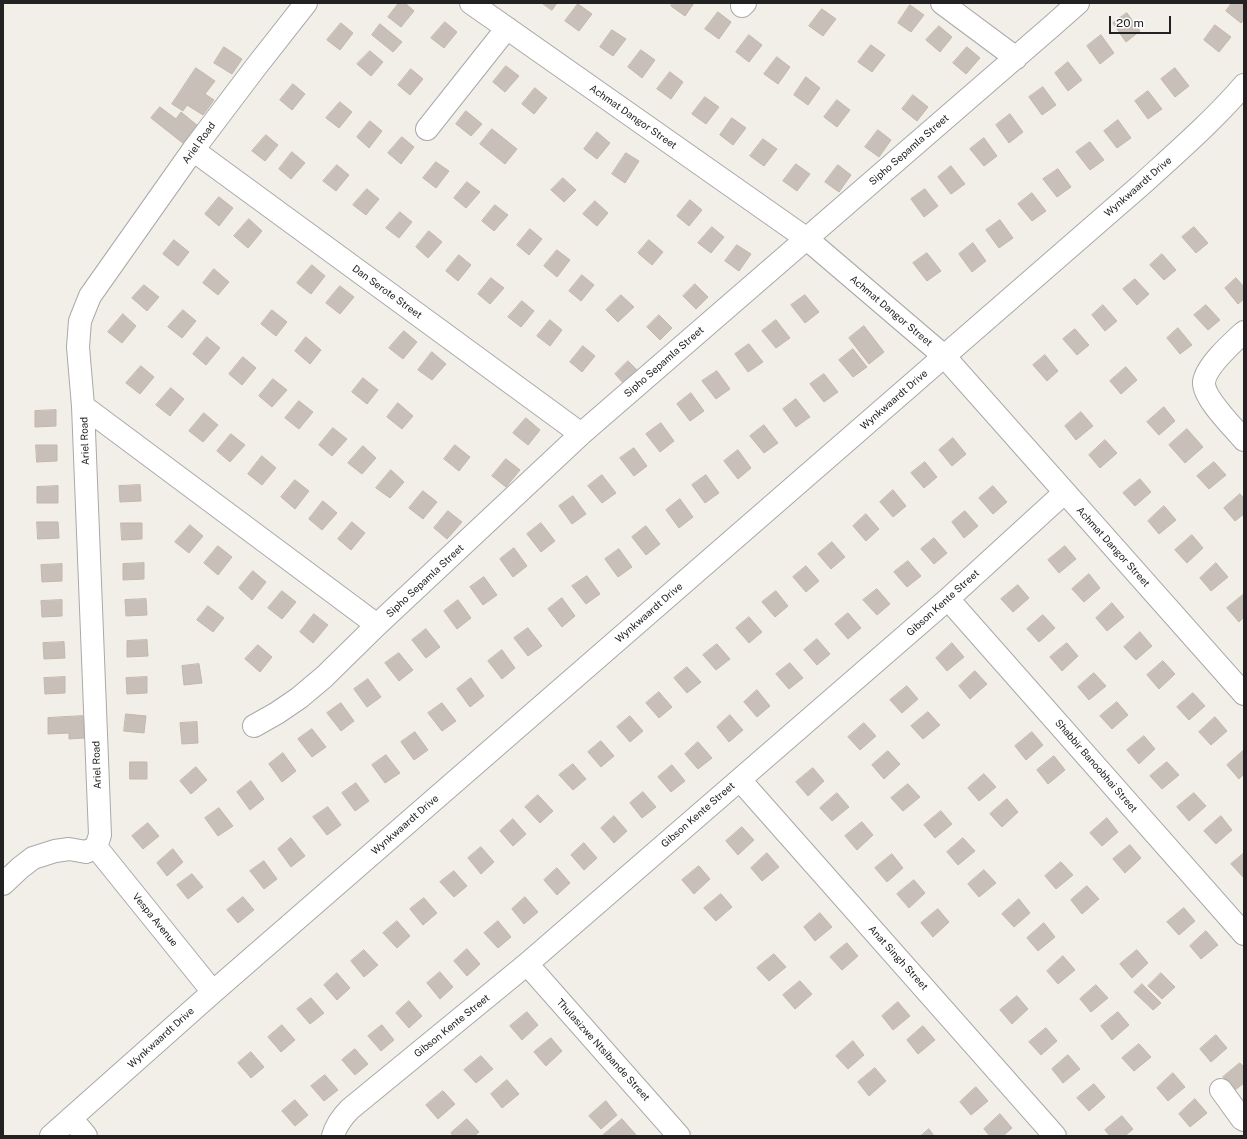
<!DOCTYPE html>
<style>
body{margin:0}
#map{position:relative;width:1247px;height:1139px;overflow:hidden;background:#f2efe9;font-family:"Public Sans",sans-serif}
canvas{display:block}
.frame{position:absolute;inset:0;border:4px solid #222;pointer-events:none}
.scale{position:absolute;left:1109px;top:16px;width:62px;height:18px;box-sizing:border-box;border:2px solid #222;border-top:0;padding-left:5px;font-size:12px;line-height:14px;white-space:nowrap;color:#222;-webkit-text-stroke:3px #fff;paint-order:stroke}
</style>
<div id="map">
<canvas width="1247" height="1139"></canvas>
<div class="frame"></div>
<div class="scale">20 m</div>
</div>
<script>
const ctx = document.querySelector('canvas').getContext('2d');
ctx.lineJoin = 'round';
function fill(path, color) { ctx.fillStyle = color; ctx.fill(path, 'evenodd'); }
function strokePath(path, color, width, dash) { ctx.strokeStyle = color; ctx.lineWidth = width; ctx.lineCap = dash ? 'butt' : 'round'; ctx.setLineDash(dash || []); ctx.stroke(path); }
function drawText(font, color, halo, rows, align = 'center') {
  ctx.font = font + ' "Public Sans",sans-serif'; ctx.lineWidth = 4; ctx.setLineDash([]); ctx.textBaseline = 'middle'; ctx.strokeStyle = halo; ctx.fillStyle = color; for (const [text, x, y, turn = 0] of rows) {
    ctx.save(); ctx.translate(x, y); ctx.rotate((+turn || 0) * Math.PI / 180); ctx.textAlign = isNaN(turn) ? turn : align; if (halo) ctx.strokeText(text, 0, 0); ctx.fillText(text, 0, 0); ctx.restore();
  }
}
const building = new Path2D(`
 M399,3H405L414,11L401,27L388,17Z
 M542,3H557L552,10Z
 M673,3H694L685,16L671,6Z
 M1232,3H1244V20L1241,23L1226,11Z
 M578,4L592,14L579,31L565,21Z
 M910,5L924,15L911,32L898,23Z
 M822,9L836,19L823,36L809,26Z
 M718,12L731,22L719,39L705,29Z
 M1127,13L1140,31L1126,42L1113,23Z
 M445,22L457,32L444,48L431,38Z
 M341,23L353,33L340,50L327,40Z
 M380,24L402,42L393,52L372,35Z
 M1215,25L1231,37L1219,52L1204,40Z
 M939,26L952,37L940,52L926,40Z
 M612,30L626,39L613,56L600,47Z
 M749,35L762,45L749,62L736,52Z
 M1101,35L1114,53L1100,64L1087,46Z
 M871,45L885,55L872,72L858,62Z
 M224,47L242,59L232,74L214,63Z
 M967,47L980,58L966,74L953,63Z
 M641,50L655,60L642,78L628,67Z
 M370,51L383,62L371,76L357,64Z
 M777,57L790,67L778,84L764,74Z
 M1068,62L1082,80L1068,91L1055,73Z
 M506,66L519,76L505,92L493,82Z
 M196,68L215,81L205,94L214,100L203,115L187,105L183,111L172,104Z
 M1175,68L1189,86L1175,97L1161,79Z
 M411,69L423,79L410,95L398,85Z
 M670,72L683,82L671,99L657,89Z
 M806,77L820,88L808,105L794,95Z
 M293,84L305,94L292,110L280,100Z
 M1043,87L1056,105L1042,115L1029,97Z
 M535,88L547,98L534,114L522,104Z
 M1148,91L1162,109L1148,119L1135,101Z
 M913,95L928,107L917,121L902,109Z
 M705,97L719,107L706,124L692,114Z
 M837,100L850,110L837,127L824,117Z
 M340,102L352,112L339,128L326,118Z
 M160,107L176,119L181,112L198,126L184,144L151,118Z
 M466,111L482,124L471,136L456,124Z
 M1010,114L1023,132L1009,143L996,125Z
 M732,118L746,128L733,145L720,135Z
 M1118,120L1131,138L1117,148L1104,131Z
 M370,121L382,131L369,148L357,137Z
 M492,129L517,149L505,164L480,144Z
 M878,130L891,140L879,157L865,147Z
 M597,132L610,143L597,159L584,149Z
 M266,135L278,145L265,161L252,151Z
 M402,137L414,147L401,164L388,153Z
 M984,138L997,156L984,166L970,149Z
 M763,139L777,149L764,166L750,156Z
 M1090,142L1104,160L1090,170L1076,152Z
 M292,152L305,163L291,179L279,169Z
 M626,153L639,161L625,183L612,174Z
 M436,162L449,171L436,188L423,178Z
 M796,164L810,174L797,191L783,181Z
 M337,165L349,175L336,191L323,181Z
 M838,165L851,175L839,192L825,182Z
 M951,166L965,184L951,194L938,177Z
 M1058,169L1071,187L1057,197L1043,179Z
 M563,178L576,190L564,202L551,190Z
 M467,182L480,192L466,208L454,198Z
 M367,189L379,199L366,215L353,205Z
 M925,189L938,206L924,217L911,199Z
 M1032,193L1046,211L1032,221L1018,204Z
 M219,197L233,208L219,226L205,214Z
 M690,200L702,210L689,226L677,216Z
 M595,201L608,213L597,226L583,214Z
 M495,205L508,215L494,231L482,221Z
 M400,212L412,222L399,238L386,228Z
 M249,219L262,231L248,248L234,236Z
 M1000,220L1013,238L999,248L986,230Z
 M712,227L724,237L711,253L698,243Z
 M1194,227L1208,243L1196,253L1182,237Z
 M530,229L542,239L529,255L517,245Z
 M429,231L442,242L428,258L416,247Z
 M174,240L189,252L178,266L163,254Z
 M649,240L663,252L652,265L638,253Z
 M973,243L986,261L972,272L959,254Z
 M737,245L751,254L739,271L725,261Z
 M557,250L570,260L557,277L544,266Z
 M927,253L941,271L927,281L913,263Z
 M1162,254L1176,270L1164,280L1150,265Z
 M459,255L471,265L458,281L446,271Z
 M312,265L325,276L311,294L297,283Z
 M214,269L229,282L218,295L203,283Z
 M582,275L594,285L581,301L569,291Z
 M491,278L504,288L490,304L478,294Z
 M1236,278L1244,287V299L1238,304L1225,288Z
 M1135,279L1149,294L1137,305L1123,289Z
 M695,284L708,297L696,309L683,296Z
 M144,285L159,297L147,311L132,298Z
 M340,286L354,297L340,314L326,303Z
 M621,295L634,307L618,322L606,310Z
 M805,295L819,312L805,323L791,305Z
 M522,301L534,311L521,327L508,317Z
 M1103,305L1117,321L1105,331L1092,315Z
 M1206,305L1220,320L1208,330L1194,315Z
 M183,310L196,321L182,338L168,327Z
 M272,310L287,322L276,336L261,324Z
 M123,314L136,326L122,343L108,332Z
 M659,315L672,328L660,340L647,327Z
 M550,320L562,330L550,346L537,336Z
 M776,320L790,338L776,348L762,331Z
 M864,326L884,352L869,364L849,338Z
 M1178,328L1192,345L1180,354L1167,338Z
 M1075,329L1089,345L1077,355L1063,339Z
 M404,331L417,342L403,359L389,348Z
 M207,337L220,348L206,365L193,354Z
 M306,337L321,350L310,364L295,351Z
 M749,344L763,362L748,372L735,354Z
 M583,346L595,356L582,372L570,362Z
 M853,349L867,367L853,377L839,360Z
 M432,352L446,364L432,380L418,370Z
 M1045,355L1058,371L1047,381L1033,365Z
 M243,357L256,368L242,385L229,374Z
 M628,361L639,372L626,386L615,374Z
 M141,366L154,377L140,394L126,383Z
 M1126,367L1137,380L1121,394L1110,381Z
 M717,371L730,389L716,399L702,381Z
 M824,374L838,392L824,402L810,384Z
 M363,378L378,390L367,404L352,392Z
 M273,379L287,390L272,407L259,396Z
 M171,388L184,399L170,416L156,405Z
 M691,393L704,411L690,421L677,404Z
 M796,399L810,417L796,427L783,409Z
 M299,401L313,412L299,429L285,418Z
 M398,403L413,416L402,429L387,417Z
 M1164,407L1175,421L1159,435L1147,422Z
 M56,410V426L35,427V411Z
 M1081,412L1093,426L1076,440L1065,426Z
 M204,413L218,425L203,442L189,431Z
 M526,418L540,430L528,445L513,433Z
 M661,423L674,441L660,452L646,434Z
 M764,425L778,443L764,453L750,436Z
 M333,428L347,439L332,456L319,445Z
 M1187,429L1203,447L1185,463L1169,445Z
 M231,434L245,445L230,462L217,451Z
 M953,438L966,454L952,466L939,450Z
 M1105,440L1117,453L1100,468L1089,455Z
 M36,445H57V461L37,462Z
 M455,445L470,457L459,471L444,459Z
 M363,446L376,458L362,474L348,463Z
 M634,448L647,466L634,476L620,458Z
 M738,450L751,468L738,479L724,461Z
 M262,456L276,468L262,485L248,474Z
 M506,459L520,470L506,487L492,476Z
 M925,462L937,477L924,488L911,473Z
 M1214,462L1226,475L1209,489L1197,476Z
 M391,470L404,482L390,498L376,488Z
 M602,475L616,493L602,503L588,486Z
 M706,475L719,493L705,503L692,485Z
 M1140,479L1151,492L1135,506L1123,493Z
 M295,480L309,491L295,509L281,497Z
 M140,485L141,501L120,502L119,486Z
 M58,486V503H37V487Z
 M993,486L1007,502L993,514L979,498Z
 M893,490L906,506L893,517L880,502Z
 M423,491L437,502L423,519L409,508Z
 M1240,494L1244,498V514L1235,521L1224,508Z
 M573,496L586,514L572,524L559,506Z
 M680,499L693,517L679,528L666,510Z
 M323,501L337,513L322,530L309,519Z
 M1164,506L1176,520L1159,534L1148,521Z
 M448,511L462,522L447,539L434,528Z
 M965,511L978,526L964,538L952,522Z
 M866,514L879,529L866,541L853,526Z
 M37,522H58L59,538L38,539Z
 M352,522L365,533L351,550L338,539Z
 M121,523H142V539L122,540Z
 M541,523L555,541L541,552L527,534Z
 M190,525L203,536L189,553L175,542Z
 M646,526L660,544L646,555L632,537Z
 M1192,535L1203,548L1187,563L1175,550Z
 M934,538L947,553L934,564L921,549Z
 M832,542L845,557L831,569L818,554Z
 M218,546L232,557L218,575L204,563Z
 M1065,546L1076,559L1059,573L1048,560Z
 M514,548L527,566L513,577L500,559Z
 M619,549L632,567L618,577L605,559Z
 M908,561L921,576L907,587L894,572Z
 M144,563V579L123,580V564Z
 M1216,563L1228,577L1211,591L1200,578Z
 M62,564V581L42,582L41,565Z
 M806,566L819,581L806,592L793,577Z
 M253,571L266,582L252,600L239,588Z
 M1089,574L1100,588L1084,602L1072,589Z
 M587,576L600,594L586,604L572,586Z
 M484,577L497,595L483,605L470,587Z
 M1018,585L1029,598L1013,612L1001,599Z
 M877,589L890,604L877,615L863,600Z
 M282,591L296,602L282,619L268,608Z
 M776,591L788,606L775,617L762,602Z
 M1244,594V617L1239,622L1227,608Z
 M562,598L575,616L562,627L548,609Z
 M146,599L147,615L126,616L125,600Z
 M62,600V616L42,617L41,601Z
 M458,600L471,618L457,629L444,611Z
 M1112,603L1124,617L1107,631L1096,618Z
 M208,606L224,618L213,632L197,620Z
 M848,613L861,628L848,639L835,624Z
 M314,614L328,625L313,643L300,632Z
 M1043,615L1055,628L1039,642L1027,629Z
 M749,617L762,632L749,643L736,628Z
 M528,628L542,646L528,656L514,638Z
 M426,629L440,647L426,658L412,640Z
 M1140,632L1152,646L1136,660L1124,647Z
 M817,639L830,654L817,665L804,650Z
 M147,640L148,656L127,657V641Z
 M64,642L65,658L44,659L43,643Z
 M952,643L964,657L947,671L936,658Z
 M1067,643L1078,656L1062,671L1050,657Z
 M717,644L730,659L716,670L703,655Z
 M258,645L272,657L260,672L245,659Z
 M502,650L515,668L502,679L488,661Z
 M399,653L413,670L399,681L385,663Z
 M1163,661L1175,674L1159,689L1147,675Z
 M790,663L803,678L789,689L776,674Z
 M199,664L202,683L184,685L182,666Z
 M687,667L701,682L687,693L674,678Z
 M975,671L987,684L970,699L959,686Z
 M1094,673L1106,686L1089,700L1078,687Z
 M65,677V693L45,694L44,678Z
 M147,677V693L127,694L126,678Z
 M471,678L484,696L470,707L457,689Z
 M368,679L381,697L367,707L354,689Z
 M907,686L918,699L902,713L890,700Z
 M757,690L770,706L757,717L744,702Z
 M659,692L672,707L659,718L646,703Z
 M1193,693L1205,706L1189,720L1177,707Z
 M1117,702L1128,715L1112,729L1100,716Z
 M341,703L354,721L341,731L327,713Z
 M442,703L456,721L442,731L428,713Z
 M928,712L940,725L923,739L911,726Z
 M126,714L146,716L144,733L124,731Z
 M730,715L743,730L729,742L717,727Z
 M83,716L84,738L69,739V733L48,734V718Z
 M630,716L643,731L630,742L617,727Z
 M1215,717L1227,731L1211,745L1199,732Z
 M197,722L198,743L182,744L180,723Z
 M864,723L876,736L860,750L848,737Z
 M312,729L326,747L312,757L298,739Z
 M415,732L428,750L414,760L401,742Z
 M1032,732L1043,745L1026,760L1015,746Z
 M1144,736L1155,749L1139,764L1127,750Z
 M601,741L614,756L601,767L588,752Z
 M698,742L712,758L698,769L685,754Z
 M888,751L900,764L884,779L872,765Z
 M1243,751L1244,774L1239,779L1227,765Z
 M283,753L296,771L282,782L269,764Z
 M386,755L400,773L385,783L372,765Z
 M1054,756L1065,770L1048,784L1037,770Z
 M130,762H147V779H130Z
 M1167,762L1179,775L1162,789L1150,776Z
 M573,764L586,779L573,790L559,775Z
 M672,765L685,781L671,792L658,777Z
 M196,767L207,780L191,794L180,781Z
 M813,768L824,781L808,796L796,782Z
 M984,774L996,787L979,801L968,788Z
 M251,781L264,799L250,810L237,792Z
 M356,783L369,801L355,811L342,793Z
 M908,784L920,797L903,811L891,798Z
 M643,792L656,807L642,818L630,803Z
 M837,793L849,807L832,821L820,808Z
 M1194,793L1206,806L1189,821L1177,807Z
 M538,795L553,811L540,823L525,807Z
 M1007,799L1018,812L1002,827L990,814Z
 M328,807L341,825L327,835L313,817Z
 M219,808L233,826L218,836L205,818Z
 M941,811L952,824L935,838L924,825Z
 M614,816L627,831L614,843L601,828Z
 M1221,816L1232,830L1216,844L1204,831Z
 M1107,818L1118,832L1102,846L1090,833Z
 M513,819L526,834L513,846L500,831Z
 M862,822L873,835L857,850L845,836Z
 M148,823L159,836L143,849L132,836Z
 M742,827L754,840L738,855L726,841Z
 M291,838L305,856L291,867L278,849Z
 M963,838L975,851L958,865L947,852Z
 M584,843L597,858L584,870L571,855Z
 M1130,845L1141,858L1125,873L1113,859Z
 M481,847L494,862L481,874L468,858Z
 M173,849L183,862L167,876L157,863Z
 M767,853L779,867L762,881L751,868Z
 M1244,853V876L1243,877L1231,864Z
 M892,854L903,868L887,882L875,868Z
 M264,861L277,879L264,889L250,871Z
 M1061,862L1073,875L1056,889L1045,876Z
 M699,866L710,879L694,894L682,880Z
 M557,868L570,883L557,895L544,880Z
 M984,870L996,883L979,897L968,884Z
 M454,871L467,886L454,897L440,882Z
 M192,874L203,887L188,899L177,885Z
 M914,880L925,893L909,908L897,894Z
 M1087,886L1099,899L1082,914L1071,900Z
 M721,894L732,907L716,921L704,908Z
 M243,897L254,910L238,923L227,910Z
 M525,897L538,912L524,924L512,909Z
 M424,898L437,913L423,925L410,909Z
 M1019,899L1030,913L1014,927L1002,914Z
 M1184,908L1195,921L1179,935L1167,922Z
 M938,909L949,922L933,937L921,923Z
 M820,913L832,927L815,941L804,927Z
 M397,921L410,936L397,948L383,933Z
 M498,921L511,937L498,948L484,933Z
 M1044,923L1055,937L1038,951L1027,938Z
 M1206,931L1218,945L1201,959L1190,946Z
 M847,943L858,956L842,970L830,957Z
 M467,949L480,964L467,976L454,961Z
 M364,950L378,965L364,977L351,961Z
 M1137,950L1148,963L1132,978L1120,964Z
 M774,954L786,967L769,981L757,968Z
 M1063,956L1075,970L1058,984L1047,971Z
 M440,972L453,987L440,999L427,983Z
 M337,973L350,988L337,1000L324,985Z
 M1161,973L1175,987L1162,999L1148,986Z
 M800,981L812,994L795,1009L783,995Z
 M1142,984L1161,1003L1153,1010L1134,992Z
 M1096,985L1108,998L1091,1012L1080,999Z
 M1017,996L1028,1009L1012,1024L1000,1010Z
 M311,998L324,1013L310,1024L297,1009Z
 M409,1001L422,1016L409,1028L396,1013Z
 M898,1002L910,1016L893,1030L882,1016Z
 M527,1012L538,1025L522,1040L510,1026Z
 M1118,1012L1129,1025L1112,1040L1101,1026Z
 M282,1025L295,1040L281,1052L268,1037Z
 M382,1025L394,1040L381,1051L368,1036Z
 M923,1026L935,1040L918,1054L907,1040Z
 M1046,1028L1057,1041L1041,1055L1029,1042Z
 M1216,1035L1227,1048L1211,1062L1200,1049Z
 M551,1038L562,1051L546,1066L534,1052Z
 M853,1041L864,1055L848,1069L836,1056Z
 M1139,1044L1151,1057L1134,1071L1122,1058Z
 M355,1049L368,1064L355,1075L342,1060Z
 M251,1052L264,1067L251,1078L238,1063Z
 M1068,1055L1080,1069L1063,1083L1052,1069Z
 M481,1056L493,1069L476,1083L464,1070Z
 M1240,1063L1244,1067V1083L1235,1090L1223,1077Z
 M875,1068L886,1081L869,1096L858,1082Z
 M1173,1073L1185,1087L1168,1101L1157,1088Z
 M325,1075L338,1090L324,1101L311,1086Z
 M507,1080L519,1094L502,1108L491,1094Z
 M1094,1084L1105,1097L1089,1111L1077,1098Z
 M976,1087L988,1101L971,1115L960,1102Z
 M443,1091L455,1104L438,1119L426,1105Z
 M1195,1099L1207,1113L1190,1127L1179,1114Z
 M295,1100L308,1115L295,1126L282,1111Z
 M606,1101L617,1115L601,1129L589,1116Z
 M1000,1114L1012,1128L1003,1136H990L984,1129Z
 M1122,1116L1133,1129L1125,1136H1110L1105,1130Z
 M467,1119L479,1132L474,1136H453L451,1133Z
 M622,1119L637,1136H602Z
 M929,1129L934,1136H921Z`);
fill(building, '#c7bfb8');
strokePath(building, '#c4b6ab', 1);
const street = new Path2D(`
 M471,3L807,239L944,356L1244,694
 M942,3L1016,58
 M742,6L745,3
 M427,129L507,28
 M193,150L581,434
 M1244,332C1232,343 1206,366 1204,382C1203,398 1234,428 1244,440
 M83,406L377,625
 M948,599L1244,934
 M254,726L277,713L299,698L324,677L377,625L581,434L1052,26L1078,3
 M740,780L1055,1136
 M96,847L213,992
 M3,884L20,868L33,858L55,851L69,849L86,852L96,847L100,835L83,406L78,347L80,321L90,296L193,150L255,68L306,3
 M527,964L679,1136
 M1221,1090L1242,1119L1244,1120
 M71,1118L86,1136
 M51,1136L213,992L1141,185C1176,153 1213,121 1244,85
 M333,1136C336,1125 342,1117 350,1109L527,964L948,599L1064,493`);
strokePath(street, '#a9a9a9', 24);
strokePath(street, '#fff', 22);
drawText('10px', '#222', '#fff', [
 ["Achmat Dangor Street",633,117,35],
 ["Ariel Road",199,143,-54],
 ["Sipho Sepamla Street",909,150,-41],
 ["Wynkwaardt Drive",1138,187,-41],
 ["Dan Serote Street",387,292,36],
 ["Achmat Dangor Street",891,311,40],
 ["Sipho Sepamla Street",664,362,-41],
 ["Wynkwaardt Drive",894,400,-41],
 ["Ariel Road",85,441,-92],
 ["Achmat Dangor Street",1113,547,48],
 ["Sipho Sepamla Street",425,581,-43],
 ["Gibson Kente Street",943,603,-42],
 ["Wynkwaardt Drive",649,613,-41],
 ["Ariel Road",97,765,-92],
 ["Shabbir Banoobhai Street",1096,766,49],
 ["Gibson Kente Street",698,815,-41],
 ["Wynkwaardt Drive",405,825,-41],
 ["Vespa Avenue",155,920,51],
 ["Anat Singh Street",898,958,48],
 ["Gibson Kente Street",452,1026,-39],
 ["Wynkwaardt Drive",161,1038,-42],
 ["Thulasizwe Ntsibande Street",603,1050,48]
]);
</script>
